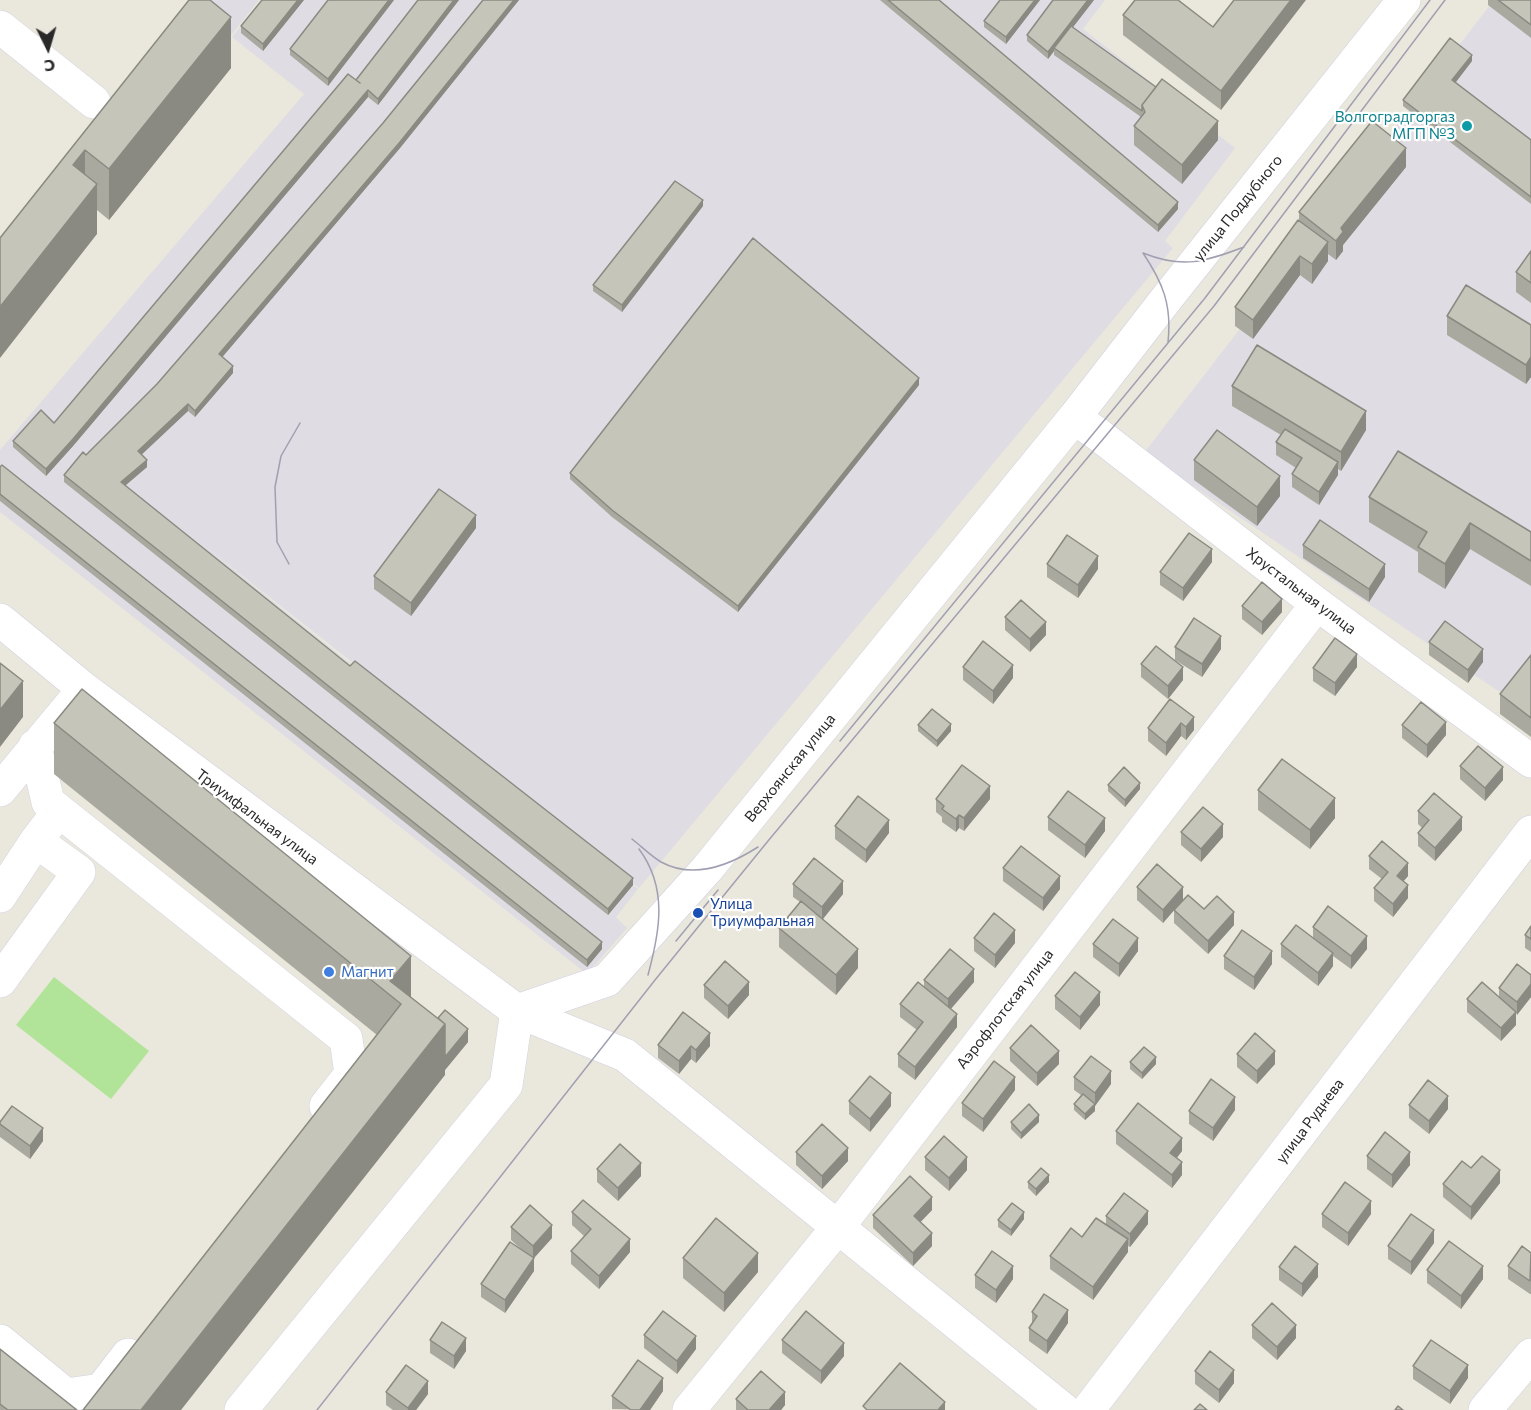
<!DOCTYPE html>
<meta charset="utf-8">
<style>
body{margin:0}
#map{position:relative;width:1531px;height:1410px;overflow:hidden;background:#eae7dc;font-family:Commissioner,sans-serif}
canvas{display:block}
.north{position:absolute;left:18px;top:18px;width:60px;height:60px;-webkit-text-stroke:4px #fff;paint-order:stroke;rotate:175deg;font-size:16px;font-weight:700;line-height:24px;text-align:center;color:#292929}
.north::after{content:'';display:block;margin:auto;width:21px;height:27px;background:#292929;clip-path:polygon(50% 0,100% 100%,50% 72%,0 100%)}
</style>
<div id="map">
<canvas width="1531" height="1410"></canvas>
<div class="north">С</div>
</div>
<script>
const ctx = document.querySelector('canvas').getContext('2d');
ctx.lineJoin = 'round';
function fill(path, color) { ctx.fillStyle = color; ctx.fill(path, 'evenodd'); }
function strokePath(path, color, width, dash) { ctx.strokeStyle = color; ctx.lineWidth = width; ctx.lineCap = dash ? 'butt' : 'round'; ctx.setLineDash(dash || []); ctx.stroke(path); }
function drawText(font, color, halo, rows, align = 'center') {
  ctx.font = font + ' Commissioner,sans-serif'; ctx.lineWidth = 4.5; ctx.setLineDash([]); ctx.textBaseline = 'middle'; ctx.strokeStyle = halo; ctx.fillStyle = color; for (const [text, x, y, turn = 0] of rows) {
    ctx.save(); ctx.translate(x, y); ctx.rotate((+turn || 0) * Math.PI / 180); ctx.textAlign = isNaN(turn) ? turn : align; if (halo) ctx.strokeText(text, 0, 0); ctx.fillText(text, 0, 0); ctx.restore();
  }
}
fill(new Path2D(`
 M196,0H259L232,34Z
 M262,0H1105L1083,29L1235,148L1165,241L1173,248L639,888L197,540L328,646L638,889L616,917L627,928L587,974L0,512V450L304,94L232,37Z
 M1494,0H1531V713L1144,453Z`), '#e0dce3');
fill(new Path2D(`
 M54,977L149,1051L111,1099L16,1025Z`), '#b1e498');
const minor = new Path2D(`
 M0,27L94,102
 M1074,418L1095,432L1317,604L1531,761
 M0,620L84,689L517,1011L625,1055L1064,1410
 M35,746L48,802L346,1039L351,1074L326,1106
 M0,790L83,690
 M0,896L36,841
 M0,981L79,872L36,841L59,811
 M0,1341L66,1395L101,1390L128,1355
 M241,1410L506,1085L517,1011L607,980L707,869L1074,418L1167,298L1404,0
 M689,1410L838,1227L1317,604
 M1088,1410L1531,832
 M1485,1410L1531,1355`);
strokePath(minor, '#d2d1e1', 34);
strokePath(minor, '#fff', 33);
strokePath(new Path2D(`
 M1143,253C1163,283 1172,305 1168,342
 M1143,253C1183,269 1204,262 1244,247
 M289,564L277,542L275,487L281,456L300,423
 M840,741L1205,298L1430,0
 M632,839C641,846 651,856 661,862C694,880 730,865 758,847
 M639,849C668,888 660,931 648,975
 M676,941L718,890
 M317,1410L655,980L768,841L1214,306L1445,0`), '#a19fb2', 1.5);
fill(new Path2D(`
 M189,0L231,68L109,220L97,210V234L0,238Z
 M304,0L263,51L241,33V26Z
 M394,0L328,86L290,55V49Z
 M418,0H459L378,105L368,97L73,446L46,476L13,447V441L54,423L356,80Z
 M483,0H519L400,148L222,357L233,373L195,417L188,411L141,455L147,467L125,486L350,666L633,885L608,915L64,482V475L86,455L157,384L383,123Z
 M880,0H939L1178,209L1158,232Z
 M1000,0H1040L1006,44L984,27V21Z
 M1053,0H1094L1073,27L1218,140L1182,184L1134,145V126L1141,117L1054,55V51L1048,59L1027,41V35Z
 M1234,0L1221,110L1123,35V15L1213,27Z
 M1488,0H1531V38L1488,5Z
 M1472,61L1456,82L1531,140V204L1403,106V100Z
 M1406,167L1343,245V251L1336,260L1328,254V261L1312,284L1300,275L1253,339L1235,326V307L1299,221V212Z
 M703,206L622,312L593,291V285Z
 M1531,251V303L1516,292V272Z
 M1447,316L1531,325V377L1526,384L1447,335Z
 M919,385L738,612L612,517L570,479V473Z
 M1232,386L1366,430L1341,471L1338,469V475L1319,505L1292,487V474L1296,468L1276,455V442L1281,435L1232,406Z
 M1194,460L1280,496L1257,526L1194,480Z
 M0,467L602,949L587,967L0,501Z
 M1369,497L1531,532V586L1470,549L1445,589L1418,572V552L1369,522Z
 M476,528L411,616L374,589V576Z
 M1303,545L1385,577L1369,602L1303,558Z
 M1212,562L1183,601L1160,585V572Z
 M1047,564L1098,569L1078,598L1047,577Z
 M1242,606L1282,612L1262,635L1242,619Z
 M1005,617L1046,635L1030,652L1005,630Z
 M1429,642L1483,662L1468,683L1429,655Z
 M1175,647L1221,649L1202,677L1175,660Z
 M1531,655V737L1500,714V694Z
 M1141,664L1183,680L1168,699L1141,677Z
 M963,667L1013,678L993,704L963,680Z
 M1357,667L1335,696L1313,681V668Z
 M1170,699L1194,730L1186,740L1181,736L1166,756L1148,741V728Z
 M54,723L468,1042L445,1070V1075L377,1035L54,774Z
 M918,725L951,731L937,747L918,731Z
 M1402,725L1446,735L1427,758L1402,738Z
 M1460,766L1503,780L1485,801L1460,779Z
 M1108,785L1140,789L1125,807L1108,791Z
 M1258,790L1335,818L1310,849L1258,810Z
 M936,799H990L964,831L959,828L956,832L942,822V817L936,812Z
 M1418,811L1462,830L1435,861L1418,846V833L1422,828L1418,824Z
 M1048,817L1105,831L1085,858L1048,830Z
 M835,826L889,833L866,863L835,839Z
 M1181,832L1223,837L1201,862L1181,845Z
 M1369,856L1408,876L1403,881L1408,898L1393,917L1374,901V888L1382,879L1369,869Z
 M1003,868L1060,889L1043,911L1003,881Z
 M793,884L843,894L823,919L858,968L836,995L779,947V928L800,902L793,897Z
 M1137,887L1183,900L1234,925L1208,954L1174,923V910L1163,923L1137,900Z
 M1531,926V952L1525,948V935Z
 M1313,927L1367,949L1351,969L1333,956V966L1318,986L1281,957V944L1313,938Z
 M974,938L1015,943L995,968L974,951Z
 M1093,944L1138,951L1119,977L1093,957Z
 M1224,956L1272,964L1254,990L1224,969Z
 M1531,975V997L1517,1015L1516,1013V1025L1501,1041L1467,1012V999L1499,997V988Z
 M924,980L974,982L951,1009L957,1027L915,1080L898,1067V1054L917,1030L900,1017V1004L924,988Z
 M704,985L749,995L728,1019L704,998Z
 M1055,996L1100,1005L1080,1030L1055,1009Z
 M658,1045L710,1046L696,1063L691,1059L679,1074L658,1058Z
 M1010,1048L1059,1064L1037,1086L1010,1061Z
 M1237,1054L1275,1064L1257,1084L1237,1067Z
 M1130,1062L1156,1064L1142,1079L1130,1069Z
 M1074,1077L1111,1084L1095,1106V1111L1085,1120L1074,1110V1104L1081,1095L1074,1090Z
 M1015,1090L983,1132L962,1116V1103Z
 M849,1101L891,1106L870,1132L849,1114Z
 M1409,1105L1448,1109L1429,1134L1409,1118Z
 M1235,1110L1213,1141L1189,1124V1111Z
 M0,1122L43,1141L30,1159L0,1137Z
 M1011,1122H1039L1021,1139L1011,1129Z
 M1116,1131L1182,1151L1177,1158L1182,1175L1172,1188L1116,1144Z
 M796,1152L848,1161L822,1189L796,1165Z
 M1367,1156L1410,1165L1392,1188L1367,1169Z
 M925,1157L967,1170L949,1191L925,1170Z
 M1471,1168L1500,1183L1471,1220L1443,1197V1184Z
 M597,1169L641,1176L618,1201L597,1182Z
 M1028,1182H1049L1036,1196L1028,1188Z
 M932,1210L920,1222L932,1246L913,1266L873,1228V1215Z
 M572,1212L630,1252L599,1289L571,1264V1251L584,1236L572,1225Z
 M1322,1214H1371L1348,1246L1322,1227Z
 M1106,1216L1148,1224L1130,1247L1128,1246V1252L1093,1300L1050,1269V1256L1082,1237L1106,1225Z
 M1024,1219L1011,1236L998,1227V1220Z
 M511,1227L552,1238L534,1258V1271L505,1313L481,1297V1284L522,1250L511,1240Z
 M1434,1243L1411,1275L1388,1259V1246Z
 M1531,1253V1294H1530L1508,1279V1266Z
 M683,1258L758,1272L724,1312L683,1278Z
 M1279,1267L1318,1277L1302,1297L1279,1280Z
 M1427,1270L1483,1279L1461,1309L1427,1283Z
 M975,1275L1013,1279L996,1303L975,1288Z
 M1032,1312L1068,1323L1047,1354L1029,1341V1328L1032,1324Z
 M1252,1325L1296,1338L1277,1360L1252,1338Z
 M644,1335L696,1349L677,1374L644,1348Z
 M430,1340L466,1351L454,1369L430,1353Z
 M782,1340L844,1356L821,1384L782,1353Z
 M0,1349L77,1410H0Z
 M1413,1366L1468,1378L1450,1404L1413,1379Z
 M1195,1371L1234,1383L1219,1403L1195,1384Z
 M663,1391L650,1410L612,1409V1396Z
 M386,1392L428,1394L416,1410H393L386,1405Z
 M736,1399L785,1405L781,1410H736Z`), '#aaa9a0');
fill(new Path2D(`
 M298,0H304L263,51V44Z
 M389,0H394L328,86V79Z
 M454,0H459L378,105V99Z
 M514,0H519L400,148L219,361V354Z
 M1035,0H1040L1006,44V37Z
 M1088,0H1094L1056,49L1054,48V51L1048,59V52Z
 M1291,0H1306L1221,110V91Z
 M231,17V68L109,220V169Z
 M1472,55V61L1452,87V80Z
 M368,90V97L73,446L46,476V469Z
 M1218,121V140L1182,184V165Z
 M1406,148V167L1343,245V251L1336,260V241L1341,228Z
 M85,150V199L97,184V234L0,358V307L73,165Z
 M703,200V206L622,312V305Z
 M1178,202V209L1158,232V225Z
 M1328,242V261L1312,284V264Z
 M1300,256V275L1253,339V320Z
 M1531,357V377L1526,384V365Z
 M233,366V373L195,417V411Z
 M919,378V385L738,612V606Z
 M188,404V411L138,458V451Z
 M1366,411V430L1341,471V452Z
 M147,460V467L121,489V482Z
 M1338,462V475L1319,505V492Z
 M1280,476V496L1257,526V507Z
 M476,515V528L411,616V603Z
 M1470,523V549L1445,589V564Z
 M1212,549V562L1183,601V588Z
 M1098,556V569L1078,598V585Z
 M1385,564V577L1369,602V589Z
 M1282,599V612L1262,635V622Z
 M1046,622V635L1030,652V639Z
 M1221,636V649L1202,677V664Z
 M1483,649V662L1468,683V670Z
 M1357,654V667L1335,696V683Z
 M1013,665V678L993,704V691Z
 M1183,667V680L1168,699V686Z
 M23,681V717L0,747V710Z
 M1194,717V730L1186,740V727Z
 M1446,722V735L1427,758V745Z
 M1181,723V736L1166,756V743Z
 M951,724V731L937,747V741Z
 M1503,767V780L1485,801V788Z
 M1140,783V789L1125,807V800Z
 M990,786V799L964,831V818Z
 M1335,798V818L1310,849V830Z
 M959,815V828L956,832V819Z
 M1462,817V830L1435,861V848Z
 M1105,818V831L1085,858V845Z
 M889,820V833L866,863V850Z
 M1223,824V837L1201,862V849Z
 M1408,863V876L1397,889V876Z
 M1060,876V889L1043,911V898Z
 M633,878V885L608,915V909Z
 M843,881V894L822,920V907Z
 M1408,885V898L1393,917V904Z
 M1183,887V900L1163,923V910Z
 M1234,912V925L1208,954V941Z
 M1015,930V943L995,968V955Z
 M1367,936V949L1351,969V956Z
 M1138,938V951L1119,977V964Z
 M602,942V949L587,967V960Z
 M858,949V968L836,995V975Z
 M1272,951V964L1254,990V977Z
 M1333,953V966L1318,986V973Z
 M411,956V1006L401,1004L390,981Z
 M974,969V982L948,1012V999Z
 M749,982V995L728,1019V1006Z
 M1531,984V997L1517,1015V1002Z
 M1100,992V1005L1080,1030V1017Z
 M1516,1012V1025L1501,1041V1028Z
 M957,1014V1027L915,1080V1067Z
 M445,1024V1075L181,1410H141Z
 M468,1029V1042L445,1070V1057Z
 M710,1033V1046L696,1063V1050Z
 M691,1046V1059L679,1074V1061Z
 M1059,1051V1064L1037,1086V1073Z
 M1275,1051V1064L1257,1084V1071Z
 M1156,1057V1064L1142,1079V1073Z
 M1111,1071V1084L1095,1106V1093Z
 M1015,1077V1090L983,1132V1119Z
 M891,1093V1106L870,1132V1119Z
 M1448,1096V1109L1429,1134V1121Z
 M1235,1097V1110L1213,1141V1128Z
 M1095,1104V1111L1085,1120V1114Z
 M1039,1115V1122L1021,1139V1133Z
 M43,1128V1141L30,1159V1146Z
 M1182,1138V1151L1170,1166V1153Z
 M848,1148V1161L822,1189V1176Z
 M1410,1152V1165L1392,1188V1175Z
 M967,1157V1170L949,1191V1178Z
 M1182,1162V1175L1172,1188V1175Z
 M641,1163V1176L618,1201V1188Z
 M1500,1170V1183L1471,1220V1207Z
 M1049,1175V1182L1036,1196V1189Z
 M932,1197V1210L914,1229V1216Z
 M1371,1201V1214L1348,1246V1233Z
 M1148,1211V1224L1130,1247V1234Z
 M1024,1212V1219L1011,1236V1230Z
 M552,1225V1238L534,1258V1271L505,1313V1300L533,1259V1246Z
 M1434,1230V1243L1411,1275V1262Z
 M932,1233V1246L913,1266V1253Z
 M630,1239V1252L599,1289V1276Z
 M1128,1239V1252L1093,1300V1287Z
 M758,1253V1272L724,1312V1293Z
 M1318,1264V1277L1302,1297V1284Z
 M1013,1266V1279L996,1303V1290Z
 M1483,1266V1279L1461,1309V1296Z
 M1068,1310V1323L1047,1354V1341Z
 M1296,1325V1338L1277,1360V1347Z
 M696,1336V1349L677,1374V1361Z
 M466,1338V1351L454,1369V1356Z
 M844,1343V1356L821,1384V1371Z
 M1468,1365V1378L1450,1404V1391Z
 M1234,1370V1383L1219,1403V1390Z
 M663,1378V1391L650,1410H640Z
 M428,1381V1394L416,1410H408V1408Z
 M785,1392V1405L781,1410H769Z
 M945,1402V1410H938Z`), '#8b8a82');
const building = new Path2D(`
 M189,0H210L231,17L109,169L85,150L73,165L97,184L0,307V238Z
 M262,0H298L263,44L241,26Z
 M328,0H389L328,79L290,49Z
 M418,0H454L378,99L368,90L73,439L46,469L13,441L41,410L54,423L348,74L360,83L356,80Z
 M483,0H514L400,142L219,354L233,366L195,411L188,404L138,451L147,460L121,482L350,666L355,661L633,878L608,909L64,475L83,452L86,455L157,384L383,123Z
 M888,0H939L1178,202L1158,225Z
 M1000,0H1035L1006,37L984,21Z
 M1053,0H1088L1048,52L1027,35Z
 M1135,0H1178L1213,27L1234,0H1291L1221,91L1123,15Z
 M1498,0H1531V25Z
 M1071,26L1156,87L1142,105V111L1054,48Z
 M1450,38L1472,55L1452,80L1531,140V197L1403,100Z
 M1162,79L1218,121L1182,165L1134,126L1145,112L1142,105Z
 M1372,121L1406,148L1341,228L1343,232L1336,241L1299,212Z
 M675,181L703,200L622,305L593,285Z
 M1298,220L1328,242L1312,264L1300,256L1253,320L1235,307Z
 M753,238L919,378L738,606L612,510L570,473Z
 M1531,251V283L1516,272Z
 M1466,285L1531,325V357L1526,365L1447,316Z
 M1257,345L1366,411L1341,452L1232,386Z
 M1285,429L1338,462L1319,492L1292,474L1302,458L1276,442Z
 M1217,430L1280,476L1257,507L1194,460Z
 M1398,451L1531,532V561L1470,523L1445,564L1418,547L1427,532L1369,497Z
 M2,465L602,942L587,960L0,494V467Z
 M439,489L476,515L411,603L374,576Z
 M1320,520L1385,564L1369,589L1303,545Z
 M1189,533L1212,549L1183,588L1160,572Z
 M1067,535L1098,556L1078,585L1047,564Z
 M1262,582L1282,599L1262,622L1242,606Z
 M1021,600L1046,622L1030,639L1005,617Z
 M1194,618L1221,636L1202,664L1175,647Z
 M1445,621L1483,649L1468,670L1429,642Z
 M1335,638L1357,654L1335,683L1313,668Z
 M983,641L1013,665L993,691L963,667Z
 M1156,646L1183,667L1168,686L1141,664Z
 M1531,655V718L1500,694Z
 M0,663L23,681L0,710Z
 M82,689L411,956L390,981L445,1024L141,1410H83L401,1004L54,723Z
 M1170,699L1194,717L1186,727L1181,723L1166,743L1148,728Z
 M1421,702L1446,722L1427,745L1402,725Z
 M932,709L951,724L937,741L918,725Z
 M1478,746L1503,767L1485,788L1460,766Z
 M1282,759L1335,798L1310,830L1258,790Z
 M962,765L990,786L964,818L959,815L956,819L942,809L944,806L936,799Z
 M1124,767L1140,783L1125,800L1108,785Z
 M1068,791L1105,818L1085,845L1048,817Z
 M1434,793L1462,817L1435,848L1418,833L1429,820L1418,811Z
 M858,796L889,820L866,850L835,826Z
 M1203,807L1223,824L1201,849L1181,832Z
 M1382,841L1408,863L1397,876L1408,885L1393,904L1374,888L1388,872L1369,856Z
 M1021,846L1060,876L1043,898L1003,868Z
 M814,858L843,881L822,907L793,884Z
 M1157,864L1183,887L1163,910L1137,887Z
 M1188,895L1204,909L1217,896L1234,912L1208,941L1174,910Z
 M801,901L858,949L836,975L779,928Z
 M1328,906L1367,936L1351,956L1313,927Z
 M994,913L1015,930L995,955L974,938Z
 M1113,919L1138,938L1119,964L1093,944Z
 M1296,925L1333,953L1318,973L1281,944Z
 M1531,926V939L1525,935Z
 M1242,930L1272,951L1254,977L1224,956Z
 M950,949L974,969L948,999L924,980Z
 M725,961L749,982L728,1006L704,985Z
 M1517,964L1531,975V984L1517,1002L1499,988Z
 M1075,972L1100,992L1080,1017L1055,996Z
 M918,982L957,1014L915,1067L898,1054L923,1022L900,1004Z
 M1482,982L1516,1012L1501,1028L1467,999Z
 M445,1010L468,1029L445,1057V1024L438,1018Z
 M683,1012L710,1033L696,1050L691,1046L679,1061L658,1045Z
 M1031,1025L1059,1051L1037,1073L1010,1048Z
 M1255,1033L1275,1051L1257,1071L1237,1054Z
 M1144,1047L1156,1057L1142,1073L1130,1062Z
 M1091,1056L1111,1071L1095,1093L1074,1077Z
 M994,1061L1015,1077L983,1119L962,1103Z
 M870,1076L891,1093L870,1119L849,1101Z
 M1211,1079L1235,1097L1213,1128L1189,1111Z
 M1428,1080L1448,1096L1429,1121L1409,1105Z
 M1083,1094L1095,1104L1085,1114L1074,1104Z
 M1138,1103L1182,1138L1170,1153L1182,1162L1172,1175L1116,1131Z
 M1029,1104L1039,1115L1021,1133L1011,1122Z
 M12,1106L43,1128L30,1146L0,1124V1122Z
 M822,1124L848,1148L822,1176L796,1152Z
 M1385,1132L1410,1152L1392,1175L1367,1156Z
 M944,1136L967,1157L949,1178L925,1157Z
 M620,1144L641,1163L618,1188L597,1169Z
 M1482,1156L1500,1170L1471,1207L1443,1184L1462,1161L1471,1168Z
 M1041,1168L1049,1175L1036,1189L1028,1182Z
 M910,1176L932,1197L914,1216L932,1233L913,1253L873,1215Z
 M1345,1182L1371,1201L1348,1233L1322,1214Z
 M1124,1193L1148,1211L1130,1234L1106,1216Z
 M583,1200L630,1239L599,1276L571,1251L591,1229L572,1212Z
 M1012,1203L1024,1212L1011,1230L998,1220Z
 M530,1205L552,1225L533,1246L511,1227Z
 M1411,1214L1434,1230L1411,1262L1388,1246Z
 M716,1218L758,1253L724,1293L683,1258Z
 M1096,1218L1128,1239L1093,1287L1050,1256L1071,1228L1082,1237Z
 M1449,1241L1483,1266L1461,1296L1427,1270Z
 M510,1242L534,1258L505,1300L481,1284Z
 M1295,1246L1318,1264L1302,1284L1279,1267Z
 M1522,1246L1531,1253L1530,1281L1508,1266Z
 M992,1251L1013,1266L996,1290L975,1275Z
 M1044,1294L1068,1310L1047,1341L1029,1328L1037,1316L1032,1312Z
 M1272,1303L1296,1325L1277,1347L1252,1325Z
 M663,1311L696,1336L677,1361L644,1335Z
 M806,1311L844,1343L821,1371L782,1340Z
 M442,1322L466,1338L454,1356L430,1340Z
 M1431,1340L1468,1365L1450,1391L1413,1366Z
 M0,1349L77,1410H8L0,1404Z
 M1210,1351L1234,1370L1219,1390L1195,1371Z
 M638,1360L663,1378L640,1410H631L612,1396Z
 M900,1363L945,1402L938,1410H867L863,1406Z
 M406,1365L428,1381L408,1408L386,1392Z
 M761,1371L785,1392L769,1410H748L736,1399Z
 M1200,1404L1207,1410H1194Z
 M1398,1406L1403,1410H1395Z`);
fill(building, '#c6c5ba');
strokePath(building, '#8b8a82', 1.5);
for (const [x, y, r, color] of [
 [1467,126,6,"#0f9aa8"],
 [698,913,6,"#1a4fb4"],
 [329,972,6,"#3f7fe0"]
]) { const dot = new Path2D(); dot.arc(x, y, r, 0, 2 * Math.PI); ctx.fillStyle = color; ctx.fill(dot); strokePath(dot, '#fff', 2); }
drawText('15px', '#0d838f', '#fff', [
 ["Волгоградгоргаз",1455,117],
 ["МГП №3",1455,134]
], 'right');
drawText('15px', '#292929', '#fff', [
 ["улица Поддубного",1238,208,-51],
 ["Хрустальная улица",1301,591,37],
 ["Верхоянская улица",790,768,-51],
 ["Триумфальная улица",257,817,37],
 ["Аэрофлотская улица",1005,1009,-52],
 ["улица Руднева",1310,1121,-53]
]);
drawText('15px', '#164399', '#fff', [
 ["Улица",710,904],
 ["Триумфальная",710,921]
], 'left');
drawText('15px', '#366cbe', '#fff', [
 ["Магнит",341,972]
], 'left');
</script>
